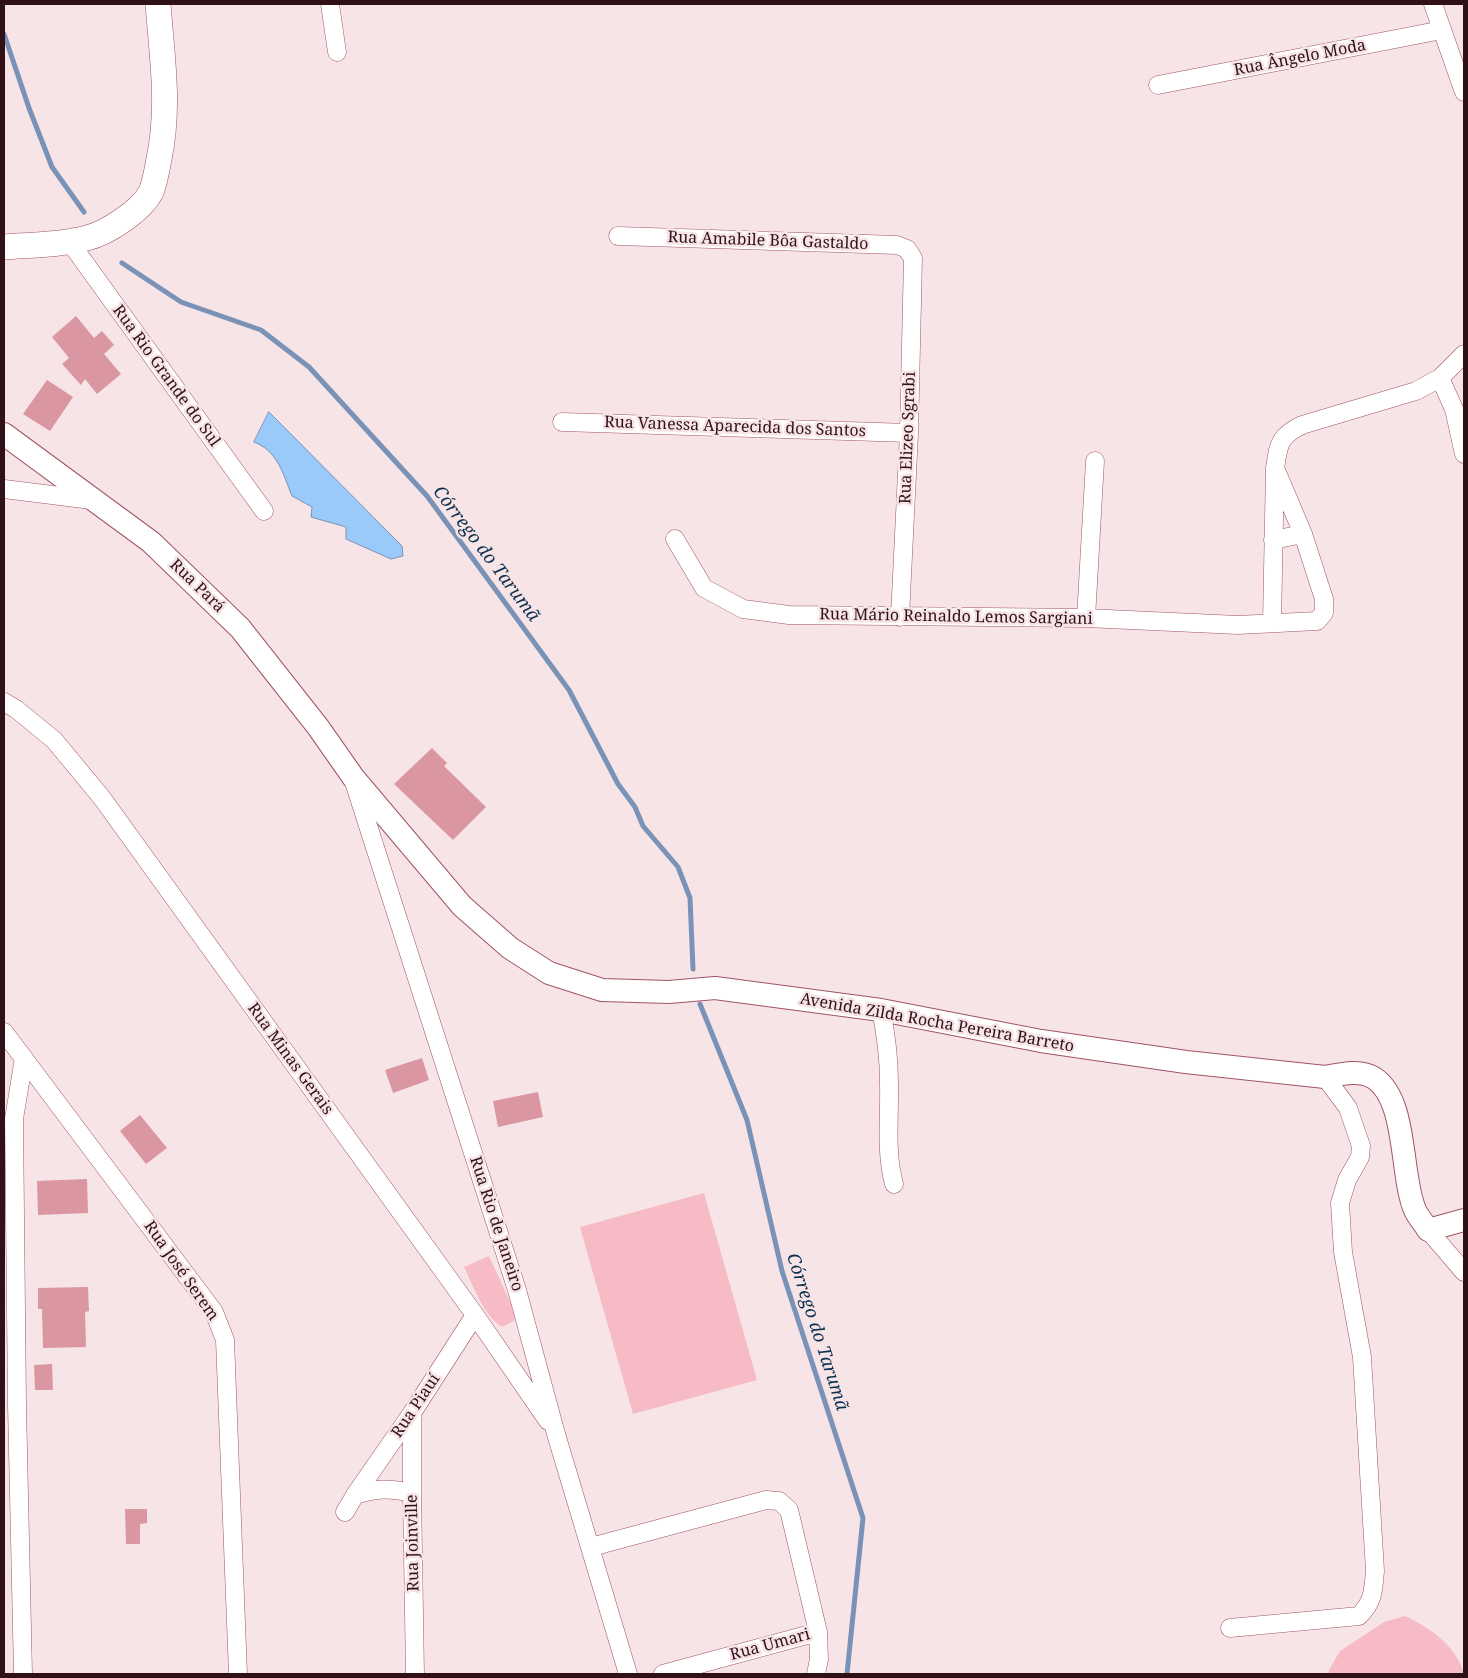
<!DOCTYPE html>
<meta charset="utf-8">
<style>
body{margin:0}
#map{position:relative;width:1468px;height:1678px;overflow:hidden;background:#f7e4e7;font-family:"Noto Serif",serif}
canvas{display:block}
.frame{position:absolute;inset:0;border:5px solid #311118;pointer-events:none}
</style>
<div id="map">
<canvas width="1468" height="1678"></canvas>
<div class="frame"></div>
</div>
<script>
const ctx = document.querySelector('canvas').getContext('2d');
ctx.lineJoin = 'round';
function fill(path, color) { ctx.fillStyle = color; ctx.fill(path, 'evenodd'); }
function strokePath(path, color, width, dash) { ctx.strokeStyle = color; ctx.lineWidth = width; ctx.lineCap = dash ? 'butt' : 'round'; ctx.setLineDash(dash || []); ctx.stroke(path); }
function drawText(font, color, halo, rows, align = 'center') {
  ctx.font = font + ' "Noto Serif",serif'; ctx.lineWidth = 5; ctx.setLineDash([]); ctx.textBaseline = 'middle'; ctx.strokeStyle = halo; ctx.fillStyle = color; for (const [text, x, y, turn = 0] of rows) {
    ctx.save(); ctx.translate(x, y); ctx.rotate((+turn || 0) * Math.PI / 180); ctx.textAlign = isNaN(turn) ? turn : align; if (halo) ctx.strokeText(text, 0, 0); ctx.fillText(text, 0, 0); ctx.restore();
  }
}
fill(new Path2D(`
 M704,1193L757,1380L633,1414L580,1227Z
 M489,1256L511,1304L515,1320L502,1327C483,1315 474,1287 464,1267Z
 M1405,1616C1431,1628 1456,1646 1464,1674H1329V1670L1340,1651L1384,1622Z`), '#f6bbc4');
const water = new Path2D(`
 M269,412L402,546L403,556L391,559L346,539V527L311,517L312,507L292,496C283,474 278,451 254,442Z`);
fill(water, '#9acaf9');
strokePath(water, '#7a92b6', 1);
strokePath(new Path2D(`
 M4,34L29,108L52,167L84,212
 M122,263L181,302L261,330L309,367L427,496L569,690L618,784L635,807L643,826L678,867L690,898L693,969
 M700,1004L747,1120L782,1271L863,1518L847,1674`), '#7a92b6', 5);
fill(new Path2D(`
 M76,316L94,338L102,331L114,345L104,354L121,374L97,394L85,379L81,385L62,364L69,358L52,337Z
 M47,380L73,397L50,431L23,414Z
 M432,748L447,763L444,766L486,807L453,840L394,784Z
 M422,1058L429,1080L393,1093L385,1070Z
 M538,1092L543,1117L498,1127L493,1101Z
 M140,1115L167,1148L146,1164L120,1131Z
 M87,1179L88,1213L38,1215L37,1181Z
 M88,1287L89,1311L85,1312L86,1347L43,1348L42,1309H38V1288Z
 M52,1364L53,1390H35L34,1365Z
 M125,1509H147V1523L140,1524V1544H126Z`), '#da96a1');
const minor = new Path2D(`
 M330,4L337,52
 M1433,4L1464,92
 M1158,85L1442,30
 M618,236L897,245L907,249L913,258L909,433L900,617
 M69,241L264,511
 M1440,378L1454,409L1464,454
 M562,422L909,433
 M4,489L92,500
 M675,539L704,588L743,609L789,615L1086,618L1238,625L1317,621L1324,613V599L1303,534L1275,468
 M1273,540L1303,534
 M1086,618L1095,461
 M1272,623L1275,468C1279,444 1278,437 1302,425L1416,391L1440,378L1464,354
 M4,702L16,709L54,740L102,798L475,1315L548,1421
 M354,782L517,1290L556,1434L628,1674
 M881,1010C886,1034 889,1058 889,1083C890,1118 885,1150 894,1184
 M4,1032L214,1312L225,1340L238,1674
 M1428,1230L1464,1272
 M412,1413V1493L415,1674
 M355,1495C377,1488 389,1488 412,1493
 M345,1512L355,1495L412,1413L475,1315
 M591,1547L766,1500L779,1501L789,1510L818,1632L819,1659L816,1674
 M1230,1628L1359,1616C1374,1601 1373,1590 1375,1571L1362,1357L1343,1252L1340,1203L1347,1180L1360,1157L1361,1146L1348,1108L1325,1077
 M23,1674L17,1405L14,1119L24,1058
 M663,1674L818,1632`);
const tertiary = new Path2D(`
 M4,434L151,542L240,628L318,727L353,777L462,906L510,948L549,973L602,990L669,992L715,988L881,1010L1041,1041L1186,1062L1325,1077C1341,1074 1360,1069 1374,1078C1408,1100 1400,1176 1415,1210C1418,1217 1424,1223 1428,1230L1464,1220`);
const secondary = new Path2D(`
 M4,247C31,245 60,245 87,238C107,233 141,211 151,192C155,182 157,170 159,159C170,106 162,57 158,4`);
strokePath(minor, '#a15464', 19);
strokePath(tertiary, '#a15464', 24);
strokePath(secondary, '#a15464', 26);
strokePath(minor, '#fff', 18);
strokePath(tertiary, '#fff', 22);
strokePath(secondary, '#fff', 25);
drawText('16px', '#311118', '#f7e4e7', [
 ["Rua Ângelo Moda",1300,58,-11],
 ["Rua Amabile Bôa Gastaldo",768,241,2],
 ["Rua Rio Grande do Sul",166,376,54],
 ["Rua Vanessa Aparecida dos Santos",735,427,2],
 ["Rua Elizeo Sgrabi",908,438,-88],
 ["Rua Pará",197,586,44],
 ["Rua Mário Reinaldo Lemos Sargiani",956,617,1],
 ["Avenida Zilda Rocha Pereira Barreto",937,1023,10],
 ["Rua Minas Gerais",290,1059,54],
 ["Rua Rio de Janeiro",496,1224,72],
 ["Rua José Serem",181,1271,55],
 ["Rua Piauí",416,1406,-56],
 ["Rua Joinville",413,1543,-91],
 ["Rua Umari",770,1645,-15]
]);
drawText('italic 18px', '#0d304f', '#f7e4e7', [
 ["Córrego do Tarumã",486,554,53],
 ["Córrego do Tarumã",817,1332,72]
]);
</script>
